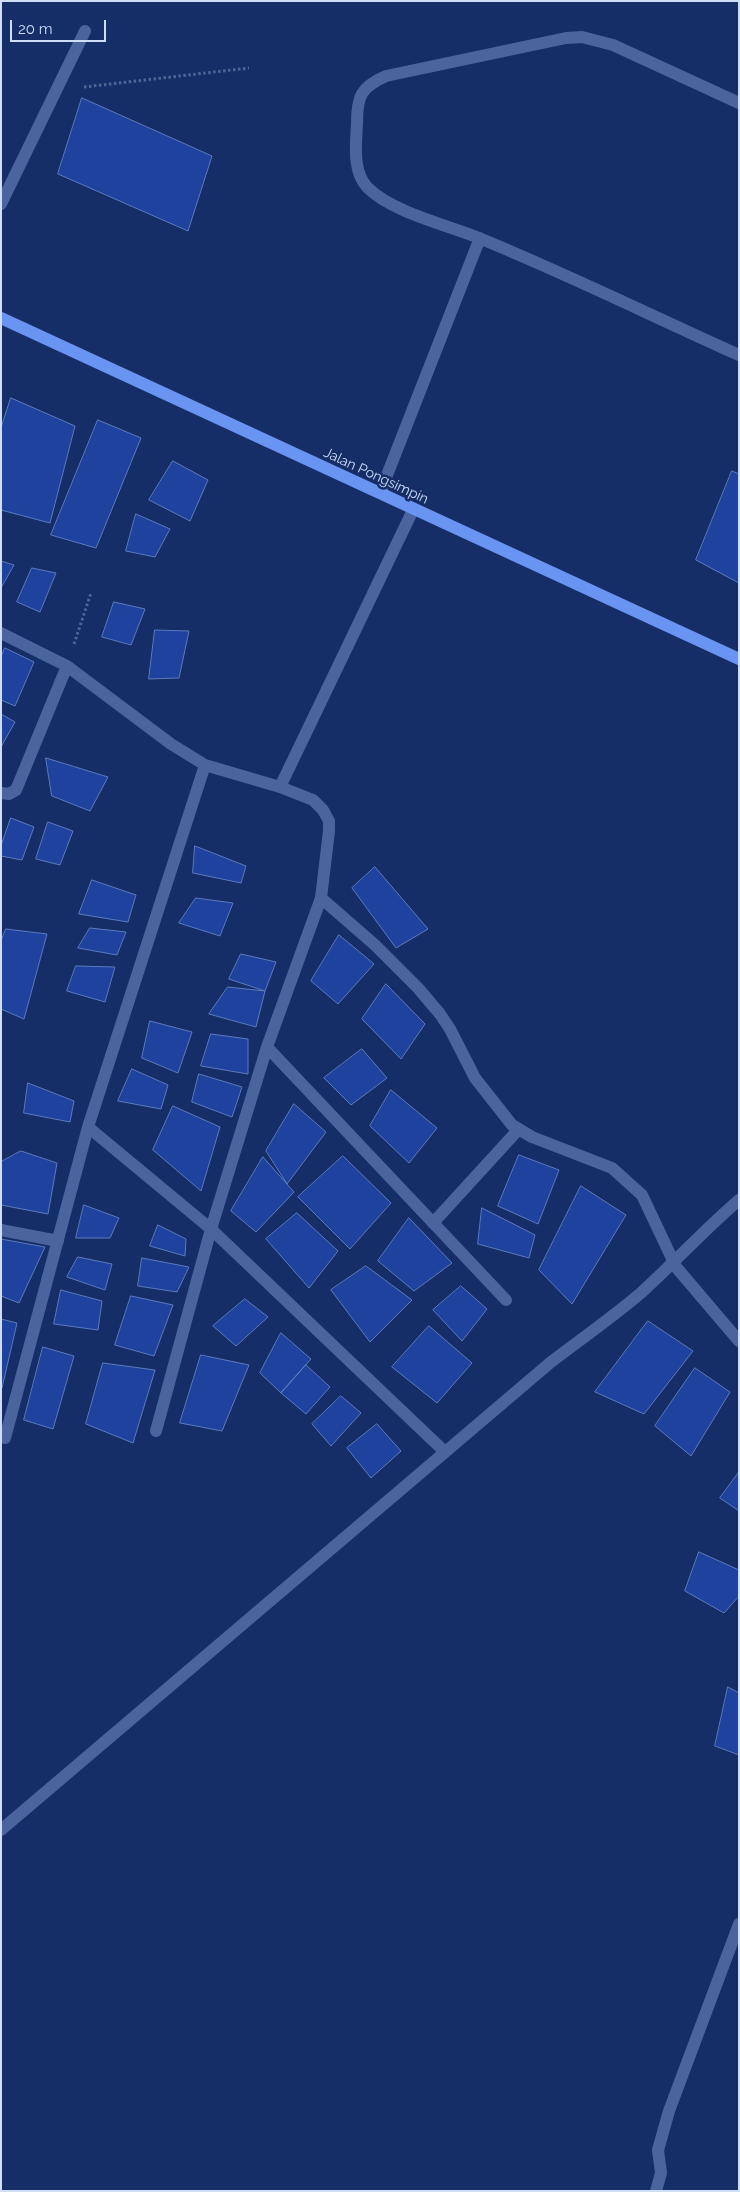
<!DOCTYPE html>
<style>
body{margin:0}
#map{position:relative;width:740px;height:2192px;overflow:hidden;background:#162e68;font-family:Raleway,sans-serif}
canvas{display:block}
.frame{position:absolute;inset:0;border:2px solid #cfddfa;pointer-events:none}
.scale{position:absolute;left:10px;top:20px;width:96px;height:22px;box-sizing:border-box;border:2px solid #cfddfa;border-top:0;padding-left:6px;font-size:15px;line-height:18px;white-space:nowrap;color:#cfddfa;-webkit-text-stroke:4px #162e68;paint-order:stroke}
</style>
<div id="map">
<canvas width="740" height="2192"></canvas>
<div class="frame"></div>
<div class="scale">20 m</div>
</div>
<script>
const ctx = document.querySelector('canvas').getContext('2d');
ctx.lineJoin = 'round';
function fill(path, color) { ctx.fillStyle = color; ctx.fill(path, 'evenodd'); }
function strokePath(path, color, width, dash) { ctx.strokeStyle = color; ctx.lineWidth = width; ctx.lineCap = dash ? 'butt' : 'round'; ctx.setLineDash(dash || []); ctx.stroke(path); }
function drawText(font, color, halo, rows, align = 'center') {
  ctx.font = font + ' Raleway,sans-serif'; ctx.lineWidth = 5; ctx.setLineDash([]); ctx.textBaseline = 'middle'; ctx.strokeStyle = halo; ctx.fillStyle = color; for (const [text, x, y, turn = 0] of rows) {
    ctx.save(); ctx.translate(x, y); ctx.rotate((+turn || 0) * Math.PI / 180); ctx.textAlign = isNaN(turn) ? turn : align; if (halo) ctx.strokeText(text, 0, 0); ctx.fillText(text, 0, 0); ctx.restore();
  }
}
const building = new Path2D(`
 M82,98L212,156L188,231L58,174Z
 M11,398L75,426L50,523L1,510V428Z
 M98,420L141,438L96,548L51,535Z
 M173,461L208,480L190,521L149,500Z
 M732,471L739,474V583L696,560Z
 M136,514L170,529L155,557L126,551Z
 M1,561L14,565L1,588Z
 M32,568L56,573L40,612L17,602Z
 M114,602L145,609L131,645L102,637Z
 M155,630L189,631L179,678L149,679Z
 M5,648L34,662L15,706L1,700V657Z
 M1,714L15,722L1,747Z
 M46,758L108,777L90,811L52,796Z
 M11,818L34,827L22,860L1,856V846Z
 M48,822L73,831L60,865L36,859Z
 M195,846L246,866L241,883L193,873Z
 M375,867L428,929L396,948L352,888Z
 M92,880L136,895L128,922L79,914Z
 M196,898L233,903L220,936L179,923Z
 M90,928L126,932L117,955L78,948Z
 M6,929L47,934L24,1019L1,1009V941Z
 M339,935L374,964L338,1004L311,981Z
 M241,954L276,962L265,991L229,979Z
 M76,966L115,967L105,1002L67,991Z
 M386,984L425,1024L401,1059L362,1019Z
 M228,987L265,991L256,1027L209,1014Z
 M150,1021L192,1032L178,1073L142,1058Z
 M211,1034L248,1039V1074L201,1066Z
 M362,1049L387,1078L351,1105L324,1078Z
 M132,1069L168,1085L161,1109L118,1101Z
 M199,1074L242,1087L232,1117L192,1102Z
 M28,1083L74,1101L70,1122L24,1113Z
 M391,1090L437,1128L409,1163L370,1126Z
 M294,1104L326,1132L287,1184L266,1151Z
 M173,1106L220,1127L201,1191L153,1150Z
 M21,1151L57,1163L48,1214L1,1205V1162Z
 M519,1155L559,1170L538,1224L498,1206Z
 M343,1156L391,1203L350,1249L298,1197Z
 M263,1157L294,1192L256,1232L231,1211Z
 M581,1186L626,1215L572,1304L539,1270Z
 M84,1205L119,1218L110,1238H76Z
 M482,1208L535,1235L529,1258L478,1244Z
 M297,1213L338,1251L309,1288L266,1239Z
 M409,1218L452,1263L414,1291L378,1261Z
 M158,1225L186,1239L185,1256L150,1246Z
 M1,1239L45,1247L19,1303L1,1296Z
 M78,1257L112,1264L105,1290L67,1277Z
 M142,1258L189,1267L177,1292L138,1286Z
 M366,1266L412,1300L370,1342L331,1290Z
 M461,1286L487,1309L462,1341L433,1310Z
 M61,1290L102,1301L98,1330L54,1324Z
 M131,1296L173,1305L154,1356L115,1345Z
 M245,1299L268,1317L236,1346L213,1326Z
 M1,1319L17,1323L2,1388L1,1387Z
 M648,1321L693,1351L644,1414L595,1392Z
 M429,1326L472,1363L437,1403L392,1367Z
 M281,1333L311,1359L281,1393L260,1373Z
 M43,1347L74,1356L53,1429L24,1420Z
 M201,1355L249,1365L222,1431L180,1423Z
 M103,1363L155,1370L133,1443L86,1424Z
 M306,1365L330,1387L306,1414L281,1393Z
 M695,1368L730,1392L691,1456L655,1426Z
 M341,1396L361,1413L331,1446L312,1424Z
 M377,1424L401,1451L371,1478L347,1448Z
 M739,1472V1511L720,1498Z
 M699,1552L739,1570V1596L724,1613L685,1591Z
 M728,1687L739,1693V1755L715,1746Z`);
fill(building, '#1e429e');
strokePath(building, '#5c7bbc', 1);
strokePath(new Path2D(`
 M84,87L249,68
 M74,644L91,593`), '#506596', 3, [2.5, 2.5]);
strokePath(new Path2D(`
 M739,103L613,45L582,37L566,38L386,76C361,87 357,96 357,123C356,144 352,172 368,188C392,212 447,225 479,238C567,274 652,316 739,355
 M1,204L85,31
 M380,493L480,238
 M1,633L67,666
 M280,787L413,510
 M1,793L9,794L16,790L67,666L171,744L205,765
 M321,898L375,945L418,988L440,1014L450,1029L475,1078L512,1125L532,1137L612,1168L642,1195L676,1267L739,1341
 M267,1047L506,1300
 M88,1127L211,1229L445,1452
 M433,1223L518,1130
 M1,1230L58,1241
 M5,1438L88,1127L205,765L280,787L313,800L323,810L329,821V831L321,898L267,1047L211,1229L156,1431
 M1,1830L551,1362C581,1339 613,1317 642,1292C675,1262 705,1229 739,1200
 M656,2191L661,2173L658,2150L669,2111L739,1924`), '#4a649e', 12);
strokePath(new Path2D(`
 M1,318L739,659`), '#6a94f2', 12);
drawText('14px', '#cfddfa', '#162e68', [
 ["Jalan Pongsimpin",376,476,25]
]);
</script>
